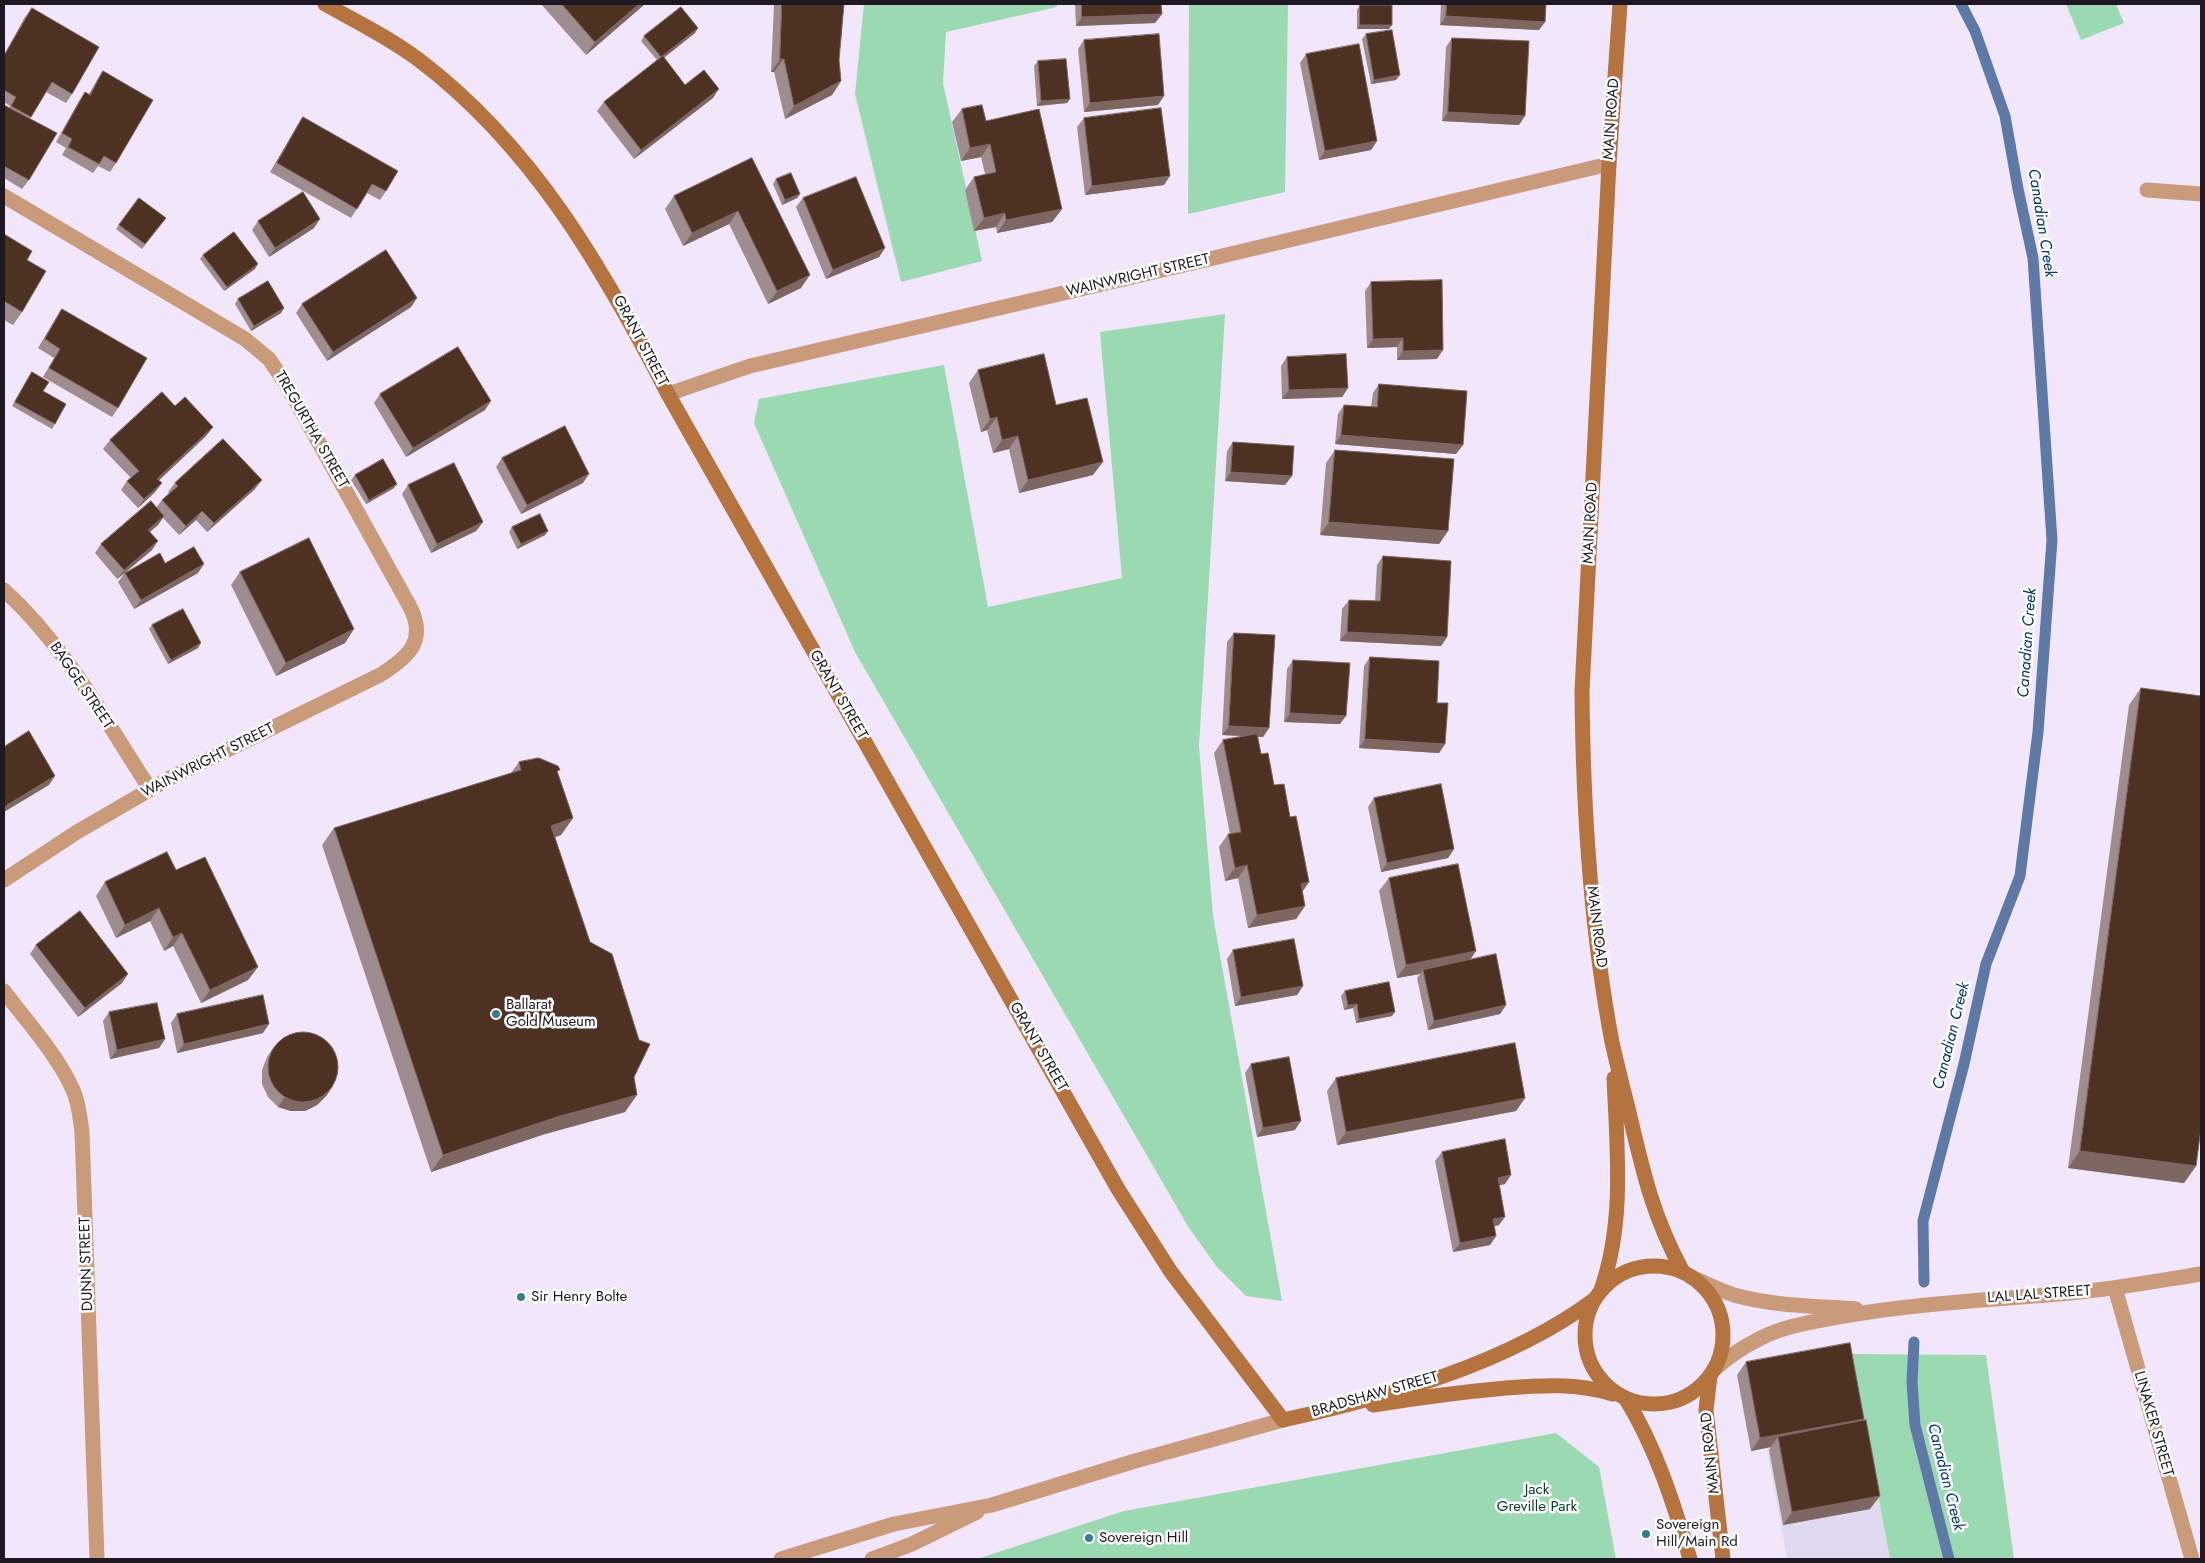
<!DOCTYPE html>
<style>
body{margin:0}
#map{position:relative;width:2205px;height:1563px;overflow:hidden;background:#f1e6fa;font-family:Jost,sans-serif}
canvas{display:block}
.frame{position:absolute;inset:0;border:5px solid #1e1823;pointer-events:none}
</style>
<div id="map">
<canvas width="2205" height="1563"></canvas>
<div class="frame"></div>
</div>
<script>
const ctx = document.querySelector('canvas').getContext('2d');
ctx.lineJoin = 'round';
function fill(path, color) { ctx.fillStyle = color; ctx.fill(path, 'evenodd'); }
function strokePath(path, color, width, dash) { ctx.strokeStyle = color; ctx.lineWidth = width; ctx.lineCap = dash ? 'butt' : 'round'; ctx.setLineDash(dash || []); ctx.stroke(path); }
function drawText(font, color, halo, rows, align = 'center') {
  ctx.font = font + ' Jost,sans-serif'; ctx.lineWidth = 5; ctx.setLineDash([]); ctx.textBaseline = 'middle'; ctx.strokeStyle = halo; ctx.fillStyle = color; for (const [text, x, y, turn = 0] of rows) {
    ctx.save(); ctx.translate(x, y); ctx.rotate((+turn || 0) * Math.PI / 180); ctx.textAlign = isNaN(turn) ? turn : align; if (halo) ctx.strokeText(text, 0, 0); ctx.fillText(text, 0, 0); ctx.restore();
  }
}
fill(new Path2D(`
 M1852,1354L1890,1559H1787L1753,1372Z`), '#dfdaf0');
fill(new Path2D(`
 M864,4H1057V7L946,32L943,83L982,261L901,282L855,94Z
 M1189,4H1288L1285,192L1188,214Z
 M2066,4H2116L2124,23L2081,40Z
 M1225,314L1199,746L1213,916L1282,1301L1246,1296L1217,1267L1189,1228L855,652L754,423L759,399L944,365L988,607L1122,578L1100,332Z
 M1852,1354L1986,1355L2014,1559H1890Z
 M1556,1433L1599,1467L1616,1559H977L1124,1511Z`), '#9bd9b3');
strokePath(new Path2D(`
 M1924,1282L1923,1221L1964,1064L1986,964L2020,876L2038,732L2052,540L2033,258L2018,189L2005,116L1975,31L1961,4
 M1914,1342L1912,1382L1915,1425L1949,1559`), '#5f79a6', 11);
strokePath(new Path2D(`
 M2147,190L2201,194
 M4,196L245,339L269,359L288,387L409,605C428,640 409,657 380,675L170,778L77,832L4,880
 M668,394L750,366L1201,261L1609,164
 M4,590C65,645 106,722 150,789
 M4,991C27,1022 57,1054 73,1090C79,1103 80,1118 82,1132L97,1559
 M1691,1277C1705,1283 1719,1290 1734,1295C1773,1306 1815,1306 1856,1309
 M2115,1288L2192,1559
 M1715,1369C1728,1357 1743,1347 1759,1339C1784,1326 1812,1322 1839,1317C1916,1303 1993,1300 2070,1293C2114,1289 2157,1281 2201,1274
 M781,1559L894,1524L992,1505L1135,1461L1283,1420
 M872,1559L912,1544L977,1512`), '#c99b7b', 15);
strokePath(new Path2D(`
 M325,4C357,22 390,38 419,60C533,146 604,270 668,394L1118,1189L1171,1272L1283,1420C1388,1397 1508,1364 1595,1299
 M1620,4L1609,164L1582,691C1583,808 1590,926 1612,1042C1617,1065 1623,1088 1629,1112C1643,1172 1653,1217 1683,1272
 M1585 1335a69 69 0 1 1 138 0a69 69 0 1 1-138 0Z
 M1601,1290C1625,1222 1617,1149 1614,1078
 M1710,1376L1706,1410L1723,1559
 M1626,1399C1656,1448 1674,1504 1690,1559
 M1373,1405C1417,1398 1462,1392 1506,1388C1543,1385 1577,1383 1613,1394`), '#b57340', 15);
fill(new Path2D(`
 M541,4H645L586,55Z
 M774,4H844L839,60L841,81L832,95L785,119L774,72H771Z
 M1075,4H1161L1162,14L1155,23L1076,26Z
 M1441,4H1546L1545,22L1539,30L1440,25Z
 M1360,5L1389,29H1357V10Z
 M32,8L72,94L66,103L46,92L30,119L29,180L22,189L4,178V105L9,108L10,106L4,102V55L25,17Z
 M698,28L695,33L664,58L685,85L713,98L634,159L597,111L604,102L657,60L641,41L644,36Z
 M1366,34L1396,80L1371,84L1362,39Z
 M1452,38L1519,125L1442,121L1446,47Z
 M1084,40L1158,105L1084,112L1078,49Z
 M1306,54L1377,141L1371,150L1319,160L1300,63Z
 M1038,61L1070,99L1067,103L1037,106L1034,66Z
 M103,71L116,163L110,172L98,166L93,173L62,155L66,148L56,142L79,101L85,92L89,94L97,80Z
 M962,109L986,121L1062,209L1052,222L997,233L996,227L974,231L965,190L974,177L985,174L981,157L961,161L952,122Z
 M303,117L386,191L380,200L367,193L351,218L270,172L297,126Z
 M1084,118L1164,185L1085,195L1077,127Z
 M752,158L801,288L768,304L729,224L683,246L665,209L674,196Z
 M776,179L800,194L797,198L782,205L773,184Z
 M139,198L166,218L142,249L116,229Z
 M803,198L885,248L879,257L826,279L796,207Z
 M258,221L314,228L269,257L252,230Z
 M4,234L27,260L22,312L13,325L4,320Z
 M203,255L255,269L224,291L200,259Z
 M1371,282L1437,359L1397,360V347L1367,348L1365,291Z
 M417,298L411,307L327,361L296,313L302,304Z
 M238,299L284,308L281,313L251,331L235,304Z
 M62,309L118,408L112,417L43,377L54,358L38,348L56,318Z
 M1287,357L1348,388L1342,397L1282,399L1281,366Z
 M978,370L1056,405L1093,475L1019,493L1009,449L993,453L987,430L981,432L969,383Z
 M32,372L43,391L55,424L52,429L12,406Z
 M1379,384L1456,454L1335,444L1338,414L1344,405L1371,407L1373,393Z
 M380,394L485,410L406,457L374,403Z
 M175,406L213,427L206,436L159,480L162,483L155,492L138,508L121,490L127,481L131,478L103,449L110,440Z
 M1233,442L1285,485L1225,481L1227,451Z
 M1335,450L1448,531L1439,544L1320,535L1326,463Z
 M502,458L583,483L521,514L496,467Z
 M355,475L394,488L366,504L351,480Z
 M175,483L255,489L207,532L196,520L179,535L163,518L158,525L150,532L152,550L126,572L165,563L198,573L134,609L118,582L124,574L117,579L95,553L101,544L156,508L162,500L169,493L168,492Z
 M408,485L483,522L476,531L431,553L402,494Z
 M512,527L548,531L545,535L517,549L509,532Z
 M1383,556L1447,637L1441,646L1340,641L1342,609L1349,600L1375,601L1377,565Z
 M240,572L345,643L276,676L231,585Z
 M152,625L198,648L168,664L149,629Z
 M1234,633L1269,728L1263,737H1258L1261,754L1274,785L1290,817L1309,882L1302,892L1305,906L1296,919L1248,928L1238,878L1225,881L1219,847L1228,834H1230L1214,753L1223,740L1246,736L1222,735L1227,642Z
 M1370,657L1437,703L1445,744L1439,753L1359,748L1364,666Z
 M1293,660L1340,724L1284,722L1287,669Z
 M2141,688L2196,1166L2184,1183L2068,1168L2129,705Z
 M519,762L558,773L573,818L561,835L555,837L634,1077L625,1112L545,1134L431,1172L322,845L334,828L511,773Z
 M1374,798L1454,849L1448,858L1381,872L1368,807Z
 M176,870L258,967L248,980L201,1003L173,946L164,951L150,921L116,938L96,896L105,882Z
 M1389,878L1476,951L1470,960L1506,1005L1500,1014L1428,1030L1417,978L1420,974L1397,978L1379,891Z
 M36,945L122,983L78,1017L30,954Z
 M1233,950L1303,986L1297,995L1235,1006L1227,959Z
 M1345,991L1392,1016L1356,1023L1353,1008L1344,1010L1341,996Z
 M109,1012L165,1039L159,1048L110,1059L103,1021Z
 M177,1014L263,1033L177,1053L171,1023Z
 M273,1048L327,1095L317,1105L305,1111H291L278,1107L268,1097L262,1084V1070L267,1057Z
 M1251,1064L1295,1130L1257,1137L1245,1073Z
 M1336,1078L1525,1098L1516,1111L1337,1145L1327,1091Z
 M1442,1152L1505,1184L1499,1185V1225L1494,1226L1496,1236L1490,1245L1453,1252L1435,1161Z
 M1746,1362L1864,1419L1863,1421L1870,1509L1783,1525L1769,1450L1771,1447L1751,1451L1737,1375Z`), '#9f8c8e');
fill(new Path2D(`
 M639,4H645L586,55L595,42Z
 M1162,14L1155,23L1076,26L1082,17Z
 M1446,16L1545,22L1539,30L1440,25Z
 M1360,25H1392L1389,29H1357Z
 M698,28L695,33L658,62L661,57Z
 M780,59H784L774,72H771Z
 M1400,75L1396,80L1371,84L1374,80Z
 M841,81L832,95L785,119L794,106Z
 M719,89L713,98L634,159L641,150Z
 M1164,96L1158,105L1084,112L1090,103Z
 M1070,99L1067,103L1037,106L1041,101Z
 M1448,112L1525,116L1519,125L1442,121Z
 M1377,141L1371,150L1319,160L1325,151Z
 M990,144L981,157L961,161L970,148Z
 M1170,176L1164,185L1085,195L1092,186Z
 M800,194L797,198L782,205L785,200Z
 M1062,209L1052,222L997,233L1006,220Z
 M738,211L729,224L683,246L692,233Z
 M1005,213L996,227L974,231L984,218Z
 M320,219L314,228L269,257L275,248Z
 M885,248L879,257L826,279L833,270Z
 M258,264L255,269L224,291L227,287Z
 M810,275L801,288L768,304L777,291Z
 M417,298L411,307L327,361L333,352Z
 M284,308L281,313L251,331L254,326Z
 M1403,338L1397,347L1367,348L1373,339Z
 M1443,350L1437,359L1397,360L1403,351Z
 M1348,388L1342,397L1282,399L1289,390Z
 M491,401L485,410L406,457L413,448Z
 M997,417L987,430L981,432L990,419Z
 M213,427L206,436L151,488L157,479Z
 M1341,435L1463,445L1456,454L1335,444Z
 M1018,436L1009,449L993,453L1002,440Z
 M1103,462L1093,475L1019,493L1028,480Z
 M1231,472L1292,476L1285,485L1225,481Z
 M589,474L583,483L521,514L527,505Z
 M262,480L255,489L207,532L214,523Z
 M162,483L155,492L138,508L144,499Z
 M397,484L394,488L366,504L369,500Z
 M202,511L196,520L179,535L186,526Z
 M164,516L158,525L142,538L148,530Z
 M483,522L476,531L431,553L437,544Z
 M1329,522L1448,531L1439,544L1320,535Z
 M548,531L545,535L517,549L521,544Z
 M158,541L152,550L117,579L124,570Z
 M204,564L198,573L134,609L141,600Z
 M354,629L345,643L276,676L286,663Z
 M1347,632L1447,637L1441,646L1340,641Z
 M201,643L198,648L168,664L171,660Z
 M1290,713L1346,716L1340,724L1284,722Z
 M1229,726L1269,728L1263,737L1222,735Z
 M1365,739L1445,744L1439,753L1359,748Z
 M55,776L49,785L4,812V807Z
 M573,818L561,835L540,843L551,826Z
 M1454,849L1448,858L1381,872L1387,863Z
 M1247,865L1238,878L1225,881L1235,868Z
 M1309,882L1300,895L1301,884Z
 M1305,906L1296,919L1248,928L1257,915Z
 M159,908L150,921L116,938L125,925Z
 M182,933L173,946L164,951L173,937Z
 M1476,951L1467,964L1423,970L1420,974L1397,978L1406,965Z
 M258,967L248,980L201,1003L210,990Z
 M128,974L122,983L78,1017L85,1008Z
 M1303,986L1297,995L1235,1006L1241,997Z
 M1357,1004L1353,1008L1344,1010L1348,1005Z
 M1506,1005L1500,1014L1428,1030L1434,1021Z
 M1395,1012L1392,1016L1356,1023L1359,1019Z
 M269,1024L263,1033L177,1053L184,1044Z
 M165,1039L159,1048L110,1059L117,1050Z
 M333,1086L327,1095L317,1105L305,1111H291L278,1107L284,1098Z
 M637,1095L625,1112L545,1134L431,1172L443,1155L557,1117Z
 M1525,1098L1516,1111L1337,1145L1346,1132Z
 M1301,1121L1295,1130L1257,1137L1263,1128Z
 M2080,1151L2196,1166L2184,1183L2068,1168Z
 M1511,1175L1505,1184L1492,1187L1498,1178Z
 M1505,1217L1499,1225L1487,1228L1493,1219Z
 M1496,1236L1490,1245L1453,1252L1460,1243Z
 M1864,1419L1855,1432L1778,1437L1771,1447L1751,1451L1760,1438Z
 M1880,1496L1870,1509L1783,1525L1792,1512Z`), '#7e6763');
const building = new Path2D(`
 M562,4H639L595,42Z
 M782,4H844L839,60L841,81L794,106L784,59H780Z
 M1082,4H1161L1162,14L1082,17Z
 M1447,4H1546L1545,22L1446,16Z
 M1360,5H1392V25H1360Z
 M681,7L698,28L661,57L644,36Z
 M32,8L99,47L72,94L52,82L31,117L11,106L16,97L4,90V56Z
 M1392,30L1400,75L1374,80L1366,34Z
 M1159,34L1164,96L1090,103L1084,40Z
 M1452,38L1529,41L1525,116L1448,112Z
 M1359,44L1377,141L1325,151L1306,54Z
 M663,56L685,85L704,70L719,89L641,150L604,102Z
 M1066,59L1070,99L1041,101L1038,61Z
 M103,71L153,100L116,163L104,156L99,164L68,147L72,139L62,133L85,92L90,95Z
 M4,105L57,133L29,180L4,166Z
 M982,105L986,121L1039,109L1062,209L1006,220L1005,213L984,218L974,177L996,172L990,144L970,148L962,109Z
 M1161,108L1170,176L1092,186L1084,118Z
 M303,117L398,171L386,191L372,184L357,209L277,163Z
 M752,158L810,275L777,291L738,211L692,233L674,196Z
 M791,173L800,194L785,200L776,179Z
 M856,177L885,248L833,270L803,198Z
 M303,192L320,219L275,248L258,221Z
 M139,198L166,218L145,244L119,225Z
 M234,232L258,264L227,287L203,255Z
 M4,234L32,251L27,260L46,271L22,312L4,301Z
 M386,250L417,298L333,352L302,304Z
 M1442,280L1443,350L1403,351V338L1373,339L1371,282Z
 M268,281L284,308L254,326L238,299Z
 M62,309L147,358L118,408L49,368L60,349L45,339Z
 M458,347L491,401L413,448L380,394Z
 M1044,354L1056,405L1087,398L1103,462L1028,480L1018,436L1002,440L997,417L990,419L978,370Z
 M1346,354L1348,388L1289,390L1287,357Z
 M32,372L49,382L43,391L66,404L55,424L15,402Z
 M1379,384L1467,391L1463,445L1341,435L1344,405L1377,407Z
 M162,392L175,406L185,397L213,427L157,479L162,483L144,499L127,481L139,471L110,440Z
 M565,426L589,474L527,505L502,458Z
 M223,439L262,480L214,523L202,511L186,526L162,500L178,486L175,483Z
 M1233,442L1294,446L1292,476L1231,472Z
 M1335,450L1454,459L1448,531L1329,522Z
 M383,459L397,484L369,500L355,475Z
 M454,463L483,522L437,544L408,485Z
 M151,501L164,516L148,530L158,541L124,570L101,544Z
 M540,514L548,531L521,544L512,527Z
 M309,538L354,629L286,663L240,572Z
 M194,547L204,564L141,600L125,573L160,553L165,563Z
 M1383,556L1451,561L1447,637L1347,632L1349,600L1380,601Z
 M183,609L201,643L171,660L152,625Z
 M1234,633L1275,635L1269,728L1229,726Z
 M1370,657L1439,661L1437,703H1448L1445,744L1365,739Z
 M1293,660L1350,663L1346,716L1290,713Z
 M2141,688L2201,696V1128L2196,1166L2080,1151Z
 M29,731L55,776L4,807V747Z
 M1257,734L1261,754L1268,753L1274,785L1284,784L1290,817L1296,816L1309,882L1301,884L1305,906L1257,915L1247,865L1235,868L1228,834L1241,832L1223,740Z
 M539,758L558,766L560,770L557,771L573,818L551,826L590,942L612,954L639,1040L650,1044L634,1077L637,1095L557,1117L443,1155L334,828L521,770L519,762Z
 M1441,784L1454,849L1387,863L1374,798Z
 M167,852L176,870L205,857L258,967L210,990L182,933L173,937L159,908L125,925L105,882Z
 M1458,864L1476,951L1406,965L1389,878Z
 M80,911L128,974L85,1008L36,945Z
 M1294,939L1303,986L1241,997L1233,950Z
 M1496,954L1506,1005L1434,1021L1423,970Z
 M1389,982L1395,1012L1359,1019L1357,1004L1348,1005L1345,991Z
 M263,995L269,1024L184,1044L177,1014Z
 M157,1003L165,1039L117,1050L109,1012Z
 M268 1067a35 35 0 1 1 70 0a35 35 0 1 1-70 0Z
 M1515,1043L1525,1098L1346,1132L1336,1078Z
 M1289,1057L1301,1121L1263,1128L1251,1064Z
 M1505,1139L1511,1175L1498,1178L1505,1217L1493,1219L1496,1236L1460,1243L1442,1152Z
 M1850,1343L1864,1419L1760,1438L1746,1362Z
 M1866,1420L1880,1496L1792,1512L1778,1437Z`);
fill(building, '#4d3122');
strokePath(building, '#7e6763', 1);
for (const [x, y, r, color] of [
 [496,1014,5,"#397c8c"],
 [521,1297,5,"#397c8c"],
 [1646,1534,5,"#397c8c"],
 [1089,1538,5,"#397c8c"]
]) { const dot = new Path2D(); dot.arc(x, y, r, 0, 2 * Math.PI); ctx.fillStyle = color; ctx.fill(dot); strokePath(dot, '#fff', 2); }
drawText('15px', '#1e1823', '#fff', [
 ["MAIN ROAD",1612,119,-86],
 ["WAINWRIGHT STREET",1138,276,-13],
 ["GRANT STREET",640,341,62],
 ["TREGURTHA STREET",311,430,60],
 ["MAIN ROAD",1591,523,-87],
 ["BAGGE STREET",81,686,56],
 ["GRANT STREET",838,695,60],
 ["WAINWRIGHT STREET",208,761,-27],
 ["MAIN ROAD",1596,927,83],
 ["GRANT STREET",1038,1047,60],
 ["DUNN STREET",87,1264,-92],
 ["LAL LAL STREET",2039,1295,-4],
 ["BRADSHAW STREET",1375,1395,-16],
 ["LINAKER STREET",2153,1424,74],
 ["MAIN ROAD",1711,1453,-96]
]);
drawText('15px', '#1e1823', '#fff', [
 ["Ballarat",506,1005],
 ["Gold Museum",506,1022],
 ["Sir Henry Bolte",531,1297],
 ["Sovereign",1656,1525],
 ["Hill/Main Rd",1656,1542],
 ["Sovereign Hill",1099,1538]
], 'left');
drawText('15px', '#044125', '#fff', [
 ["Jack",1537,1490],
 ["Greville Park",1537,1507]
]);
drawText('italic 16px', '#03377b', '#fff', [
 ["Canadian Creek",2041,223,81],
 ["Canadian Creek",2028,643,-86],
 ["Canadian Creek",1952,1036,-76],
 ["Canadian Creek",1945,1477,76]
]);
</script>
